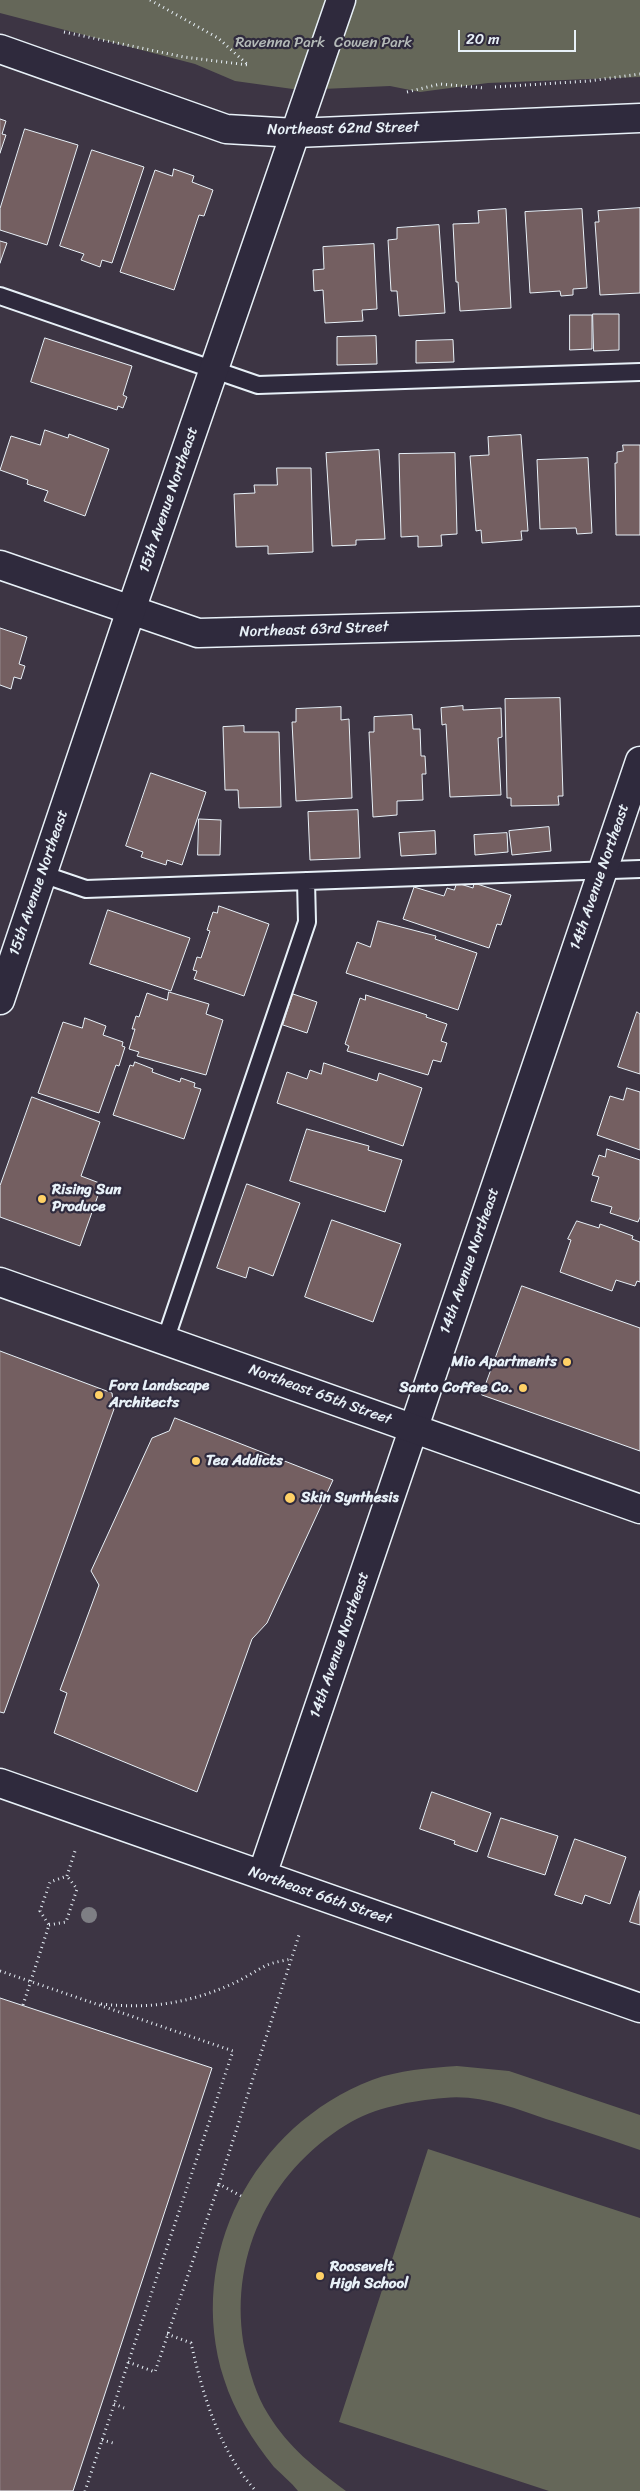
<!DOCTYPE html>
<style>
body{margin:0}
#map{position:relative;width:640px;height:2491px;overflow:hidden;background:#3d3544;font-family:Sriracha,sans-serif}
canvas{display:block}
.scale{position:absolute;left:458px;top:30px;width:118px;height:22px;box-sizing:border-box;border:2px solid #e8f1f8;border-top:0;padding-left:6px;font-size:15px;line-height:18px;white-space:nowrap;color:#e8f1f8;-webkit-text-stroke:4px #2f2a3d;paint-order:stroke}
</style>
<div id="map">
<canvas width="640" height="2491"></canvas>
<div class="scale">20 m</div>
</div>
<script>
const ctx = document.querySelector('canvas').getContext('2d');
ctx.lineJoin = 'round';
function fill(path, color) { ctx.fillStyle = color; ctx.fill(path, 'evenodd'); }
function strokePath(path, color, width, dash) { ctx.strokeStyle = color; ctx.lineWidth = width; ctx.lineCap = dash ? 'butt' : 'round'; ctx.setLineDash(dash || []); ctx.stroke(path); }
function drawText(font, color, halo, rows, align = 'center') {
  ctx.font = font + ' Sriracha,sans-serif'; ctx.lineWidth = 4.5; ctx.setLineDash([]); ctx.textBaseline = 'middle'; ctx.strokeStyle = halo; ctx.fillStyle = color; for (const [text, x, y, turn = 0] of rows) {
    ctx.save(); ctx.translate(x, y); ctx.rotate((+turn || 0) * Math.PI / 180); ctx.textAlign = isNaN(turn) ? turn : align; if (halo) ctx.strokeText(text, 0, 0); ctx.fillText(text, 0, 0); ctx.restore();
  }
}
fill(new Path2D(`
 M0,0H640V77L488,83L420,92L390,86L300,90L235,81L195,64L0,13Z
 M457,2066L509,2071L640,2115V2150C609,2139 578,2129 546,2119C514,2108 479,2094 444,2098C411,2101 375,2107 346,2125C268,2173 227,2260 245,2351C250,2373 256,2395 268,2414C289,2448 315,2468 346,2491H298C291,2482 282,2475 274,2467C253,2441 234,2411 224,2379C185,2256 253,2126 372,2080C399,2070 428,2068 457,2066Z
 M428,2149L640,2218V2491H549L339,2422Z`), '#656759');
const building = new Path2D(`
 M0,119L6,121L2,134L6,135L0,153Z
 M25,129L78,145L47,245L0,230V209Z
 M92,150L144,167L112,263L102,260L100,267L81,260L84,254L60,246Z
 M174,169L194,176L192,182L213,190L204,216L199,215L174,290L120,272L155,170L172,176Z
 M640,208V293L600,295L595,222H599L598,211Z
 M506,209L511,308L460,311L458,282H456L453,224L479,223L478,211Z
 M582,209L587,288L573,289V295L561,296L560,291L530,293L525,212Z
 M439,225L445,313L399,316L397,291H391L388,240L397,239V228Z
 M0,241L7,243L0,263Z
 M374,244L377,309L362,310L363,321L325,323L323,290L314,291L313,270L324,269L323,247Z
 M593,314H619V350L594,351Z
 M570,315H592V349L570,350Z
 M376,336L377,364L337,365V337Z
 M45,338L132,366L123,395L127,397L123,408L118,406L117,410L31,382Z
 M453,340L454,362L416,363V341Z
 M45,430L68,438L69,434L109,449L85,516L44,501L48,491L27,484L28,480L0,470L11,436L40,445Z
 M521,435L528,531H521L522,540L482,543L481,530L476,531L470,456L489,455L488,437Z
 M623,445H640V535H616L615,463H617V452L623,451Z
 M379,450L385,539L356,540V545L332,546L326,453Z
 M455,453L457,534L441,535L442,546L418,547V536L401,537L399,454Z
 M588,458L592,533L577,534L576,528L540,529L537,460Z
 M277,468H311L313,552L268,554V546L236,547L234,494L255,493L254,485H277Z
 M0,628L27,637L19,664L25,666L21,679L14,677L11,689L0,685Z
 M560,698L563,796H558L559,805L511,806V798H507L505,699Z
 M463,706V710L501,708L502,737L498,738L501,795L450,797L446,724L442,725L441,708Z
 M341,707V720L349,719L352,798L296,801L292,722H296V709Z
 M412,715L413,729H420L421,756H425L426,774H422L423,800L397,801V815L373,817L369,732H374V717Z
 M244,726V732H279L281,807L239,808L238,790H225L223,727Z
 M151,773L206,792L182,865L167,860L166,865L141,857L143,852L126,846Z
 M358,810L360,858L310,860L308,812Z
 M199,819L221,820L220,855H198Z
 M549,827L551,851L512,855L509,831Z
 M435,831L436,854L401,856L399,833Z
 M507,833L508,852L475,855L474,835Z
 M457,883L473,888L474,883L511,895L501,925L497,924L489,948L403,919L414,887L444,896L447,888L454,890Z
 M219,906L269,924L244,996L194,979L197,971L193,970L197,957L201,958L210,931L207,930L213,912L217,913Z
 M108,910L190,938L171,991L90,964Z
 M378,921L436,936L435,939L477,953L458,1010L346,973L357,942L370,947Z
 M169,992L209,1004L206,1014L223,1020L206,1075L137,1056L139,1052L129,1049L135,1029H132L136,1016L139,1017L147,993L167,1000Z
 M293,994L317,1002L307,1033L283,1025Z
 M366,995L427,1015L426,1017L447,1024L441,1041L447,1043L441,1062L433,1060L428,1075L347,1051L349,1046L345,1044L360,998L365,1000Z
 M637,1012L640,1014V1074L618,1067Z
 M85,1018L106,1026L103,1035L123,1042L122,1046L125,1047L119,1066L116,1065L99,1113L38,1093L63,1022L82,1028Z
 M135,1062L153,1069L152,1072L180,1082L181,1078L195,1083L194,1087L201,1089L184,1139L113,1115L130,1065L133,1066Z
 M324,1063L377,1081L379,1073L422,1088L403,1146L277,1103L287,1072L307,1079L310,1070L321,1074Z
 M627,1088L640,1092V1150L597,1135L610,1096L623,1100Z
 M32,1097L100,1122L81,1176L102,1184L80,1246L0,1217V1186Z
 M307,1129L369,1146L368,1150L402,1160L385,1212L290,1181Z
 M607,1149L640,1160V1217L638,1222L610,1213L612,1207L591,1201L599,1177L592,1175L599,1155L605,1157Z
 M247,1184L300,1203L273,1276L249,1267L246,1278L217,1268Z
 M332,1220L401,1244L373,1322L305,1297Z
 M577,1221L599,1228L600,1224L633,1236L632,1239L640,1242V1282L637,1281L635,1286L616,1280L612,1291L560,1272L571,1240L568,1239Z
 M522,1286L640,1328V1451L482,1395Z
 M0,1351L112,1393L114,1409L4,1713L0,1712Z
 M175,1418L333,1480L267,1623L252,1639L197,1792L54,1733L67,1693L60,1690L99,1585L91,1571L152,1438L169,1431Z
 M432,1792L491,1813L477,1852L454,1844L455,1841L420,1829Z
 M501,1818L558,1836L545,1875L488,1857Z
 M575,1839L626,1857L610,1904L585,1895L582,1904L555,1895Z
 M640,1891V1925L630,1922Z
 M0,1998L212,2068L73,2491H0Z`);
fill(building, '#745f61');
strokePath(building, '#e8f1f8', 1);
const lane = new Path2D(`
 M0,296L258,385L640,372
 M42,874L86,889L640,869
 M165,1341L307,922L306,881`);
const street = new Path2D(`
 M0,49L226,129L296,133L640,118
 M0,565L198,633L640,621
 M0,1783L640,2008
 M262,1875L640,761`);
const secondary = new Path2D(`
 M0,1000L131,610L341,0
 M0,1282L640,1509`);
strokePath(lane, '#e8f1f8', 20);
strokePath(street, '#e8f1f8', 31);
strokePath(secondary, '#e8f1f8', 31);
strokePath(new Path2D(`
 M150,0L218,38L247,64
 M64,32L184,57L248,65
 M495,87L589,81L640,74
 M407,92L440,84L484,88
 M67,1876L75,1851
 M49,1925L66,1922L77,1889L67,1876
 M0,1971L233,2051L85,2491
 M101,2004C149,2009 187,2004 232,1984C243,1979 254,1972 265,1966C273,1962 283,1961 291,1959
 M23,2005L49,1925L40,1911L50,1882L67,1876
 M241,2196L219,2184L300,1932
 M167,2334L191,2343C203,2395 219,2451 256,2491
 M128,2362L155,2372L219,2184
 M114,2404L124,2408
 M102,2440L113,2443`), '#e8f1f8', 3, [1, 4]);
strokePath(lane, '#2f2a3d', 16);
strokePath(street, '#2f2a3d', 28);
strokePath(secondary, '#2f2a3d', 28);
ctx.fillStyle = '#7e7e84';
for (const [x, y] of [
 [89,1915]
]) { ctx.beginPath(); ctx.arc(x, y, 8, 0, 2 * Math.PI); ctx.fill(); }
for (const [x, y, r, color] of [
 [42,1199,5,"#ffd166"],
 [567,1362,5,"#ffd166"],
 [523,1388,5,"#ffd166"],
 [99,1395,5,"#ffd166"],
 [196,1461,5,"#ffd166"],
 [290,1498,6,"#ffd166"],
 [320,2276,5,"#ffd166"]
]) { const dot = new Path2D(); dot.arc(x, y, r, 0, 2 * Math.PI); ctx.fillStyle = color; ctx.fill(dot); strokePath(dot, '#2f2a3d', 2); }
drawText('15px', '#b4bab8', '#2f2a3d', [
 ["Ravenna Park",280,43],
 ["Cowen Park",373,43]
]);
drawText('15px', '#e8f1f8', '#2f2a3d', [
 ["Northeast 62nd Street",343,129,-1],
 ["15th Avenue Northeast",169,500,-71],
 ["Northeast 63rd Street",314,630,-2],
 ["14th Avenue Northeast",600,877,-71],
 ["15th Avenue Northeast",39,883,-71],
 ["14th Avenue Northeast",470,1261,-71],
 ["Northeast 65th Street",320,1395,20],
 ["14th Avenue Northeast",340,1645,-71],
 ["Northeast 66th Street",320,1896,19]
]);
drawText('bold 15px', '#e8f1f8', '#2f2a3d', [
 ["Rising Sun",52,1190],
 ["Produce",52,1207],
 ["Mio Apartments",557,1362,"right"],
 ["Fora Landscape",109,1386],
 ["Architects",109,1403],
 ["Santo Coffee Co.",513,1388,"right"],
 ["Tea Addicts",206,1461],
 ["Skin Synthesis",301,1498],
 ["Roosevelt",330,2267],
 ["High School",330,2284]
], 'left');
</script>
